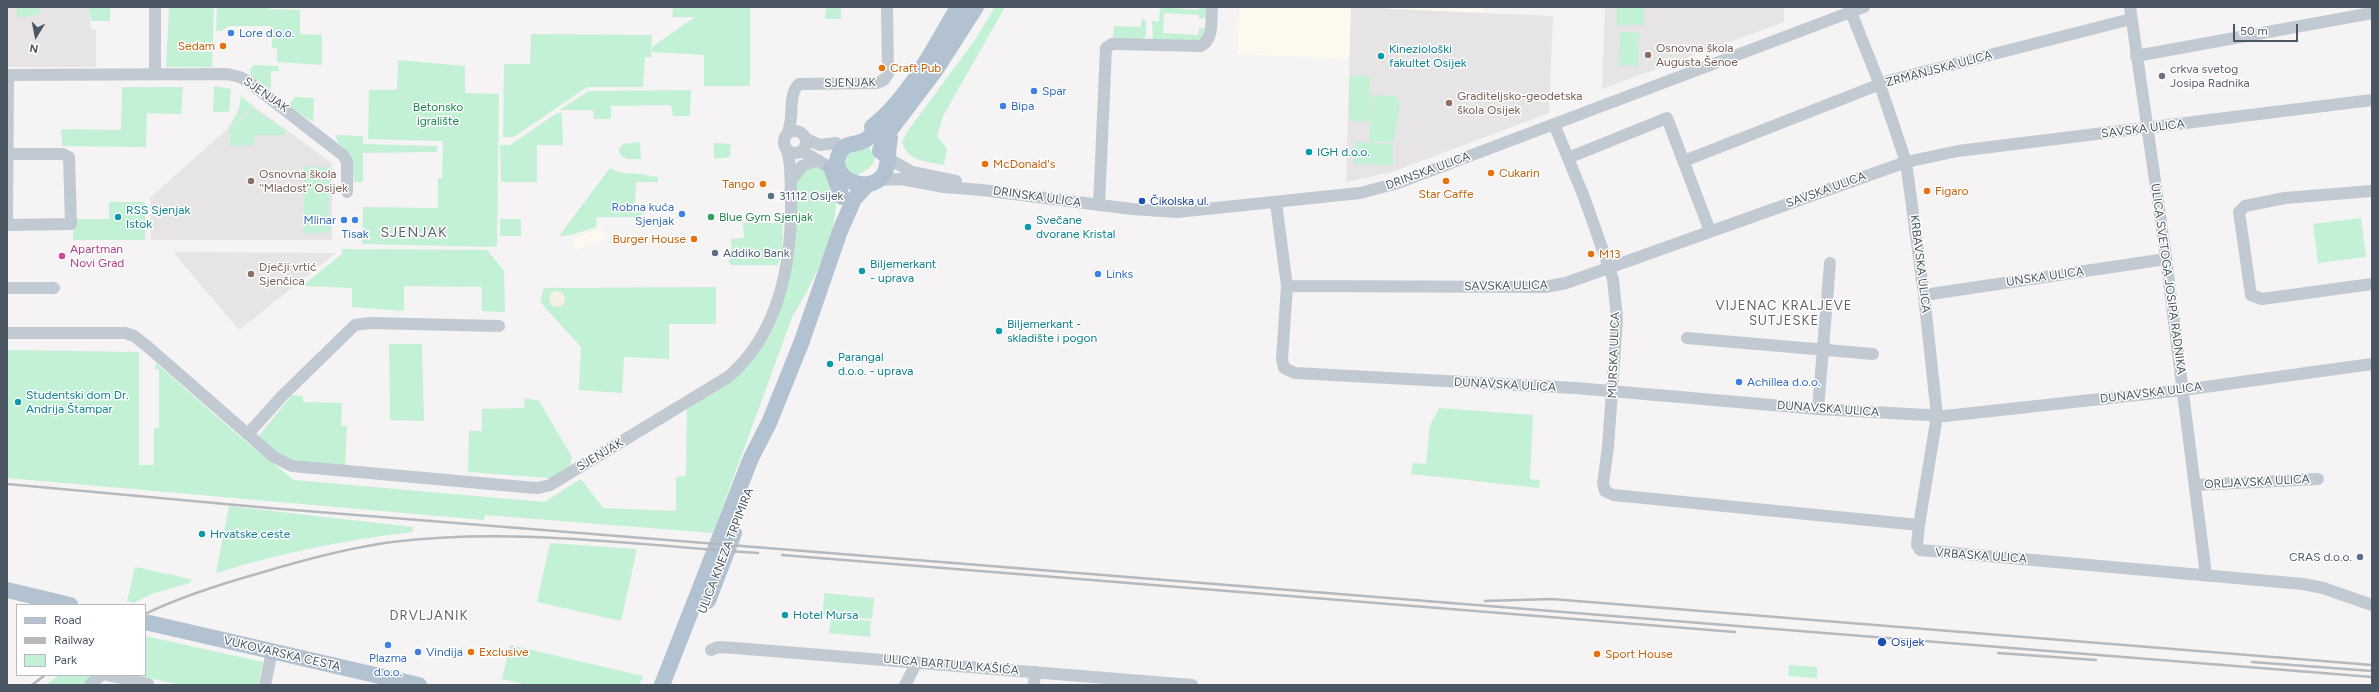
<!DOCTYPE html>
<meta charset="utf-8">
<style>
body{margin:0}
#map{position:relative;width:2379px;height:692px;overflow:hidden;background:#f5f3f3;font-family:Figtree,sans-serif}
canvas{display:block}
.frame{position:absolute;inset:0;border:8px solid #4a5661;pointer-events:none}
.legend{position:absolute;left:16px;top:604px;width:130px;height:72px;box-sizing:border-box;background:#fff;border:1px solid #b7bbc0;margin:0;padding:5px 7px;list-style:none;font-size:12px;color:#4a5661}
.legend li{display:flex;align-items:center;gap:8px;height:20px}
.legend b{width:20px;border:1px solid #b7bbc0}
.north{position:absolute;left:16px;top:16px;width:40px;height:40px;-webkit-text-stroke:3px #fff;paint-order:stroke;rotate:190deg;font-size:11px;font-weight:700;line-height:16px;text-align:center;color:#4a5661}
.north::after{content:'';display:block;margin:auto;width:14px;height:18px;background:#4a5661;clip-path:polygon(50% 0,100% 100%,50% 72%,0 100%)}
.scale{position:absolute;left:2233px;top:24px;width:65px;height:18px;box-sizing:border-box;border:2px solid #4a5661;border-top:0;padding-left:5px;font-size:12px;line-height:14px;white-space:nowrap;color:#4a5661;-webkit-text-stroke:3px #fff;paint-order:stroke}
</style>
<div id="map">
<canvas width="2379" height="692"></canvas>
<div class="frame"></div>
<ul class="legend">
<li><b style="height:5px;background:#b3c2d1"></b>Road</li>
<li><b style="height:5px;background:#b5b8bd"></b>Railway</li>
<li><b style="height:11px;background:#c3f1d5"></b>Park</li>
</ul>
<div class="north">N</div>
<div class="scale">50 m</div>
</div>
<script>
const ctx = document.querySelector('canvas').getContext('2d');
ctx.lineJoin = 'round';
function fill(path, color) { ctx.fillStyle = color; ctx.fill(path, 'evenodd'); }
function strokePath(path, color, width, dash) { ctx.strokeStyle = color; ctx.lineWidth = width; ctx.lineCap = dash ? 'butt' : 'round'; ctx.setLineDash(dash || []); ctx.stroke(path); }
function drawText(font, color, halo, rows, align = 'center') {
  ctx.font = font + ' Figtree,sans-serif'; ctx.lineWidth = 3; ctx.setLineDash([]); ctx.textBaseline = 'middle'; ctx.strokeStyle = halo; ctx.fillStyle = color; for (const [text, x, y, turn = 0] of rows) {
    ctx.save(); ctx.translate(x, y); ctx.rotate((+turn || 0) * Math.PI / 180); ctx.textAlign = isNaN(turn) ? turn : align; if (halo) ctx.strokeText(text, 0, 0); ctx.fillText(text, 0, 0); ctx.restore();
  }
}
fill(new Path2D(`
 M1239,7H1483V13L1351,7L1350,59L1238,54Z
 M601,227L606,238L576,250L571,241Z`), '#fdf9ef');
fill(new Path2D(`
 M7,7H88L91,30H96V67H7Z
 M1351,7L1553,16L1549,113L1392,172L1346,182Z
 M1605,7H1784V22L1602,89Z
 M253,106L332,163V240H151L150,198Z
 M173,252L336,253L239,330Z`), '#e6e4e5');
fill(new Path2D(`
 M16,7H39L41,14L18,18Z
 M88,7H110V21H91Z
 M169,7H214L212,67H166Z
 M217,7H269V9L300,10V34L322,35V65L277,62V48H272L271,26H229L221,31H216Z
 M673,7H750V86H704V55L652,52V47L695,17H672Z
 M826,7H841V19H825Z
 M995,7H1005L943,116L937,136L947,149L944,165C928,162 907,161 902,142L907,132L975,40Z
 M1160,7L1199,10V7H1208L1206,18L1199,19V15L1164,13L1163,33L1198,35L1199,28L1206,29L1203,41H1153L1152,21H1159Z
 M1617,7H1644V25H1617Z
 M1141,19L1146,20V37L1138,40L1113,39L1114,26L1141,27Z
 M1620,32L1639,33L1638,66L1619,65Z
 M531,34L652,35L651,57H645L643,87H587L514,137H503L504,64H530Z
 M398,60L465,66V93L499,94L497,247L362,244L363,207L438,208V178H442L443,141L368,139L369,90H397Z
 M254,65L278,66L279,71H271V90L251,76L250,69Z
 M1350,76L1370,77L1369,122L1349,121Z
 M214,86L231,89L229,112H213Z
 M122,87H183L181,114L147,113L146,147L62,146L61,129L121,130Z
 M691,90L690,116H673L671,105L611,106V119H594L593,110H559L589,91Z
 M1371,95L1395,96L1400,102L1393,142L1369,141Z
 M241,96L253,106L228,129L239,109Z
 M295,97L314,98L313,122L288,106Z
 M253,108L286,131L284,135H254V145L231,147L229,130Z
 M557,113H562L563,145H537V182H501L500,145H510Z
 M335,135L363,136V144L437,146V152L363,153V182H354L351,155L339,144Z
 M640,142L641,159H627L620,155L619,149L623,144Z
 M1355,142L1393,144V165L1354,164Z
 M714,143L731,144L730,157L714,159Z
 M868,146L875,157C873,171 863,169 856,177L845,167L846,155L850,151Z
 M813,165L824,168C827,175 835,185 836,193C839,231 813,284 793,315L713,533L485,515L484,520L7,478V350L139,352V465H154V428H159V370L155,369L156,363L239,436L294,480L544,502L581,479L603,508L676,511V477L686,476L687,405L715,389L774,318L795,184L797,175Z
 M304,167H329V233H304Z
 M610,168C620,174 628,173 639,174C645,174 651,177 658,177V182H636L635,207L644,208V212L639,217H597L596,227L571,235L559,236Z
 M109,202H145V240H73V219H109Z
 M2361,218L2366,257L2318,263L2313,224Z
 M500,219H521V236H500Z
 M743,223H783L782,253L778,265H731L728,261L732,256L731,239L744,238Z
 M342,249L487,250L504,271L505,312L482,311V287L404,286V311L352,307V288L302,286L342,254Z
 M716,287V324H669V359L624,357L622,393L579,390L581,347L540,302L544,288Z
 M389,344H422L424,421L390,420Z
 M292,395L303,396V402L342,403L341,426H347L345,467L281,459L257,438Z
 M525,398L539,401L572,457L569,471L549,478L468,472L469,431H482V409L524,408Z
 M1439,408L1533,415L1530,479L1540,480L1539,488L1411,474L1413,463L1426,464L1430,425Z
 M229,506L413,527L412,532C343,540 282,553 216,573Z
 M550,543L637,549L621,621L537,602Z
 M135,567L191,579L190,583L151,594L134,603L127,601Z
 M824,593L874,598L872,619L823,614Z
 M831,617L871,621L870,637L829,633Z
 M145,636L263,662L258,685H183L132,675H145Z
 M510,645L643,676L639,685H528L502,679Z
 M1789,665L1817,667V678L1788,676Z
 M59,675H95L87,685H46Z`), '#c3f1d5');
fill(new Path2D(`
 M549 299a8 8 0 1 1 16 0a8 8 0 1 1-16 0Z`), '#f5f0e5');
strokePath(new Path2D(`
 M1849,7L1880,85L1906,162L1924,295L1937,416L1919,525L1917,545L1920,550L2303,584L2323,588L2372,605
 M2130,7L2165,250L2206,575
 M2136,56L2372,13
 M155,74V7
 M7,75L227,74L240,77L249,82L344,156L347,162V192
 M1554,124L1584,197L1613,279L1617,319L1608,447L1603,484L1605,491L1613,495L1919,525
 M784 142a11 11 0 1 1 22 0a11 11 0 1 1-22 0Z
 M787,134C795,120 787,94 799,84L877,83L884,80L888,74L887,7
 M806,139L820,145L836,143
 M802,151L837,172
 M7,154H63L69,157L71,224L7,225
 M882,155L912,172L956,181
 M1568,158L1667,118L1710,231
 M1684,161L1888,81L2131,19
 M880,180L901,179L944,187L982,190L1132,209L1177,212L1360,193L1398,183L1864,7
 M791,181L802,166L818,160
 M2372,191L2285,198L2245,206L2239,212L2251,295L2262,299L2372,284
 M1276,203L1287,286L1282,359L1284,368L1295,373L1576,388L1818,409L1945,416L2183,390L2372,364
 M1099,205L1106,48L1112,44H1118L1201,46C1214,39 1211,20 1212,7
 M7,225L8,75
 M1287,286L1545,287L1566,283L1906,162L1958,151L2372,100
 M7,288H54
 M1924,295L2166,259
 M7,333H125L134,336L148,347L274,457L292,466L524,487L538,488L550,485L728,377C779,334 792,263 791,199C790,182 792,166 787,150
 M1687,338L1873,354
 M1818,409L1830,263
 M248,434L282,396L355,325L370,323L499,326
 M2195,485L2318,479
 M711,650L718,647L735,648L1192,685
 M107,675L148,684
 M90,685L101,675
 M265,685L272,651
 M905,685L917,662
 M1034,685L1035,672`), '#c1cad2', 12);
strokePath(new Path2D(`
 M880,122C877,128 873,135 867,139C857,146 844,141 839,154C828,180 870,196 884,174C890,164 887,150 890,138
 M872,127C910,97 934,48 958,7
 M880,151L885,137L935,71L976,7
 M831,167L842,197
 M7,590L70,605
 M708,601L734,533
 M145,622L419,685
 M662,685L751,458L769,423L802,341L840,231L854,199L867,185`), '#b3c2d1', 16);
strokePath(new Path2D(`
 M7,484L269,508L2372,677
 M782,555L1735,632
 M1485,601L1552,599L2372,665
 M145,614C182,596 221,584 260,573C303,560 347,548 392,542C514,527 637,545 758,553
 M1998,653L2096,660
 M2252,662L2372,671
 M32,685L45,675`), '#b5b8bd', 2.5);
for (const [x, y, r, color] of [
 [231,33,4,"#3f7fe0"],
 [223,46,4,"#e8710a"],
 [1648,55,4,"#8d6e63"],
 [1381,56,4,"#0f9aa8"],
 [882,68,4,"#e8710a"],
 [2162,76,4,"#6b7280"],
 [1034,91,4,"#3f7fe0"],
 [1449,103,4,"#8d6e63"],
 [1003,106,4,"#3f7fe0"],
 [1309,152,4,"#0f9aa8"],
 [985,164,4,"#e8710a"],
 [1491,173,4,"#e8710a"],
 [251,181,4,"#8d6e63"],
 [1446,181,4,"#e8710a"],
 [763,184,4,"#e8710a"],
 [1927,191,4,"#e8710a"],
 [771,196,4,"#5c6f8a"],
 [1142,201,4,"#1a4fb4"],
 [682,214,4,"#3f7fe0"],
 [118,217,4,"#0f9aa8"],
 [711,217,4,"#2e9e5b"],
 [344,220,4,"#3f7fe0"],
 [355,220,4,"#3f7fe0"],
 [1028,227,4,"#0f9aa8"],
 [694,239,4,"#e8710a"],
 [715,253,4,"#5c6f8a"],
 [1591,254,4,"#e8710a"],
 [62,256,4,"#d1479c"],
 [862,271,4,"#0f9aa8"],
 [251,274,4,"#8d6e63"],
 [1098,274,4,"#3f7fe0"],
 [999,331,4,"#0f9aa8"],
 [830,364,4,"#0f9aa8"],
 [1739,382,4,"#3f7fe0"],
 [18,402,4,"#0f9aa8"],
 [202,534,4,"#0f9aa8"],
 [2360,557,4,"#5c6f8a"],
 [785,615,4,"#0f9aa8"],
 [1882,642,5,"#1a4fb4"],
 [388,645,4,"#3f7fe0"],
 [418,652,4,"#3f7fe0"],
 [471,652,4,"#e8710a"],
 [1597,654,4,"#e8710a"]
]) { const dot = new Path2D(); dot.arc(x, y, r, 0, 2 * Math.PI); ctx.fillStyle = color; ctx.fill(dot); strokePath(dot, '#fff', 1.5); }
drawText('12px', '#366cbe', '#fff', [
 ["Lore d.o.o.",239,33],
 ["Spar",1042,91],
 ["Bipa",1011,106],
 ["Robna kuća",674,207,"right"],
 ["Sjenjak",674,221,"right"],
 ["Mlinar",336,220,"right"],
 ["Tisak",355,234,"center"],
 ["Links",1106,274],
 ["Achillea d.o.o.",1747,382],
 ["Vindija",426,652],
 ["Plazma",388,658,"center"],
 ["d.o.o.",388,672,"center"]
], 'left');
drawText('12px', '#c56008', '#fff', [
 ["Sedam",215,46,"right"],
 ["Craft Pub",890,68],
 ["McDonald's",993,164],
 ["Cukarin",1499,173],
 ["Tango",755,184,"right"],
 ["Figaro",1935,191],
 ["Star Caffe",1446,194,"center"],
 ["Burger House",686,239,"right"],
 ["M13",1599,254],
 ["Exclusive",479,652],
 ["Sport House",1605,654]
], 'left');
drawText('12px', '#785e54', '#fff', [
 ["Osnovna škola",1656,48],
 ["Augusta Šenoe",1656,62],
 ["Graditeljsko-geodetska",1457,96],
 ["škola Osijek",1457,110],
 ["Osnovna škola",259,174],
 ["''Mladost'' Osijek",259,188],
 ["Dječji vrtić",259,267],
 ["Sjenčica",259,281]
], 'left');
drawText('12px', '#0d838f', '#fff', [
 ["Kineziološki",1389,49],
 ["fakultet Osijek",1389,63],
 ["IGH d.o.o.",1317,152],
 ["RSS Sjenjak",126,210],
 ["Istok",126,224],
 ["Svečane",1036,220],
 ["dvorane Kristal",1036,234],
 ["Biljemerkant",870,264],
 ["- uprava",870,278],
 ["Biljemerkant -",1007,324],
 ["skladište i pogon",1007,338],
 ["Parangal",838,357],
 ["d.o.o. - uprava",838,371],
 ["Studentski dom Dr.",26,395],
 ["Andrija Štampar",26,409],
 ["Hrvatske ceste",210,534],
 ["Hotel Mursa",793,615]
], 'left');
drawText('12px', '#4a5661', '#fff', [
 ["ZRMANJSKA ULICA",1939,69,-15],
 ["SJENJAK",850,83,-1],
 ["SJENJAK",266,95,35],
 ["SAVSKA ULICA",2143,129,-7],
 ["DRINSKA ULICA",1428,171,-20],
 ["SAVSKA ULICA",1826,190,-20],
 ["DRINSKA ULICA",1037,197,8],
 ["KRBAVSKA ULICA",1920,264,83],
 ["UNSKA ULICA",2045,277,-8],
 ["ULICA SVETOGA JOSIPA RADNIKA",2168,279,82],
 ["SAVSKA ULICA",1506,286,-1],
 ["MURSKA ULICA",1614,355,-88],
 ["DUNAVSKA ULICA",1505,385,3],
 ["DUNAVSKA ULICA",2151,393,-7],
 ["DUNAVSKA ULICA",1828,409,4],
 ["SJENJAK",600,455,-31],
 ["ORLJAVSKA ULICA",2257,482,-3],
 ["ULICA KNEZA TRPIMIRA",726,551,-69],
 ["VRBASKA ULICA",1981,556,4],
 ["VUKOVARSKA CESTA",282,654,13],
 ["ULICA BARTULA KAŠIĆA",951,665,5]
]);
drawText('12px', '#5b616d', '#fff', [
 ["crkva svetog",2170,69],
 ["Josipa Radnika",2170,83]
], 'left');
drawText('12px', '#17864f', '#fff', [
 ["Betonsko",438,107],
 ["igralište",438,121]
]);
drawText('12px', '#4e5e75', '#fff', [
 ["31112 Osijek",779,196],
 ["Addiko Bank",723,253],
 ["CRAS d.o.o.",2352,557,"right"]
], 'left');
drawText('12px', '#164399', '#fff', [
 ["Čikolska ul.",1150,201],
 ["Osijek",1891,642]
], 'left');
drawText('12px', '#27864d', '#fff', [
 ["Blue Gym Sjenjak",719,217]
], 'left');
drawText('12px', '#b23c85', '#fff', [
 ["Apartman",70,249],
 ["Novi Grad",70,263]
], 'left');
ctx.letterSpacing = '1px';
drawText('13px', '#5f6368', '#fff', [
 ["VIJENAC KRALJEVE",1784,306],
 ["SUTJESKE",1784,321],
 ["DRVLJANIK",429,616]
]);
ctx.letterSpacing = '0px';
ctx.letterSpacing = '1px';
drawText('14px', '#5f6368', '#fff', [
 ["SJENJAK",414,233]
]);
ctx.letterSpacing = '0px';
</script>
